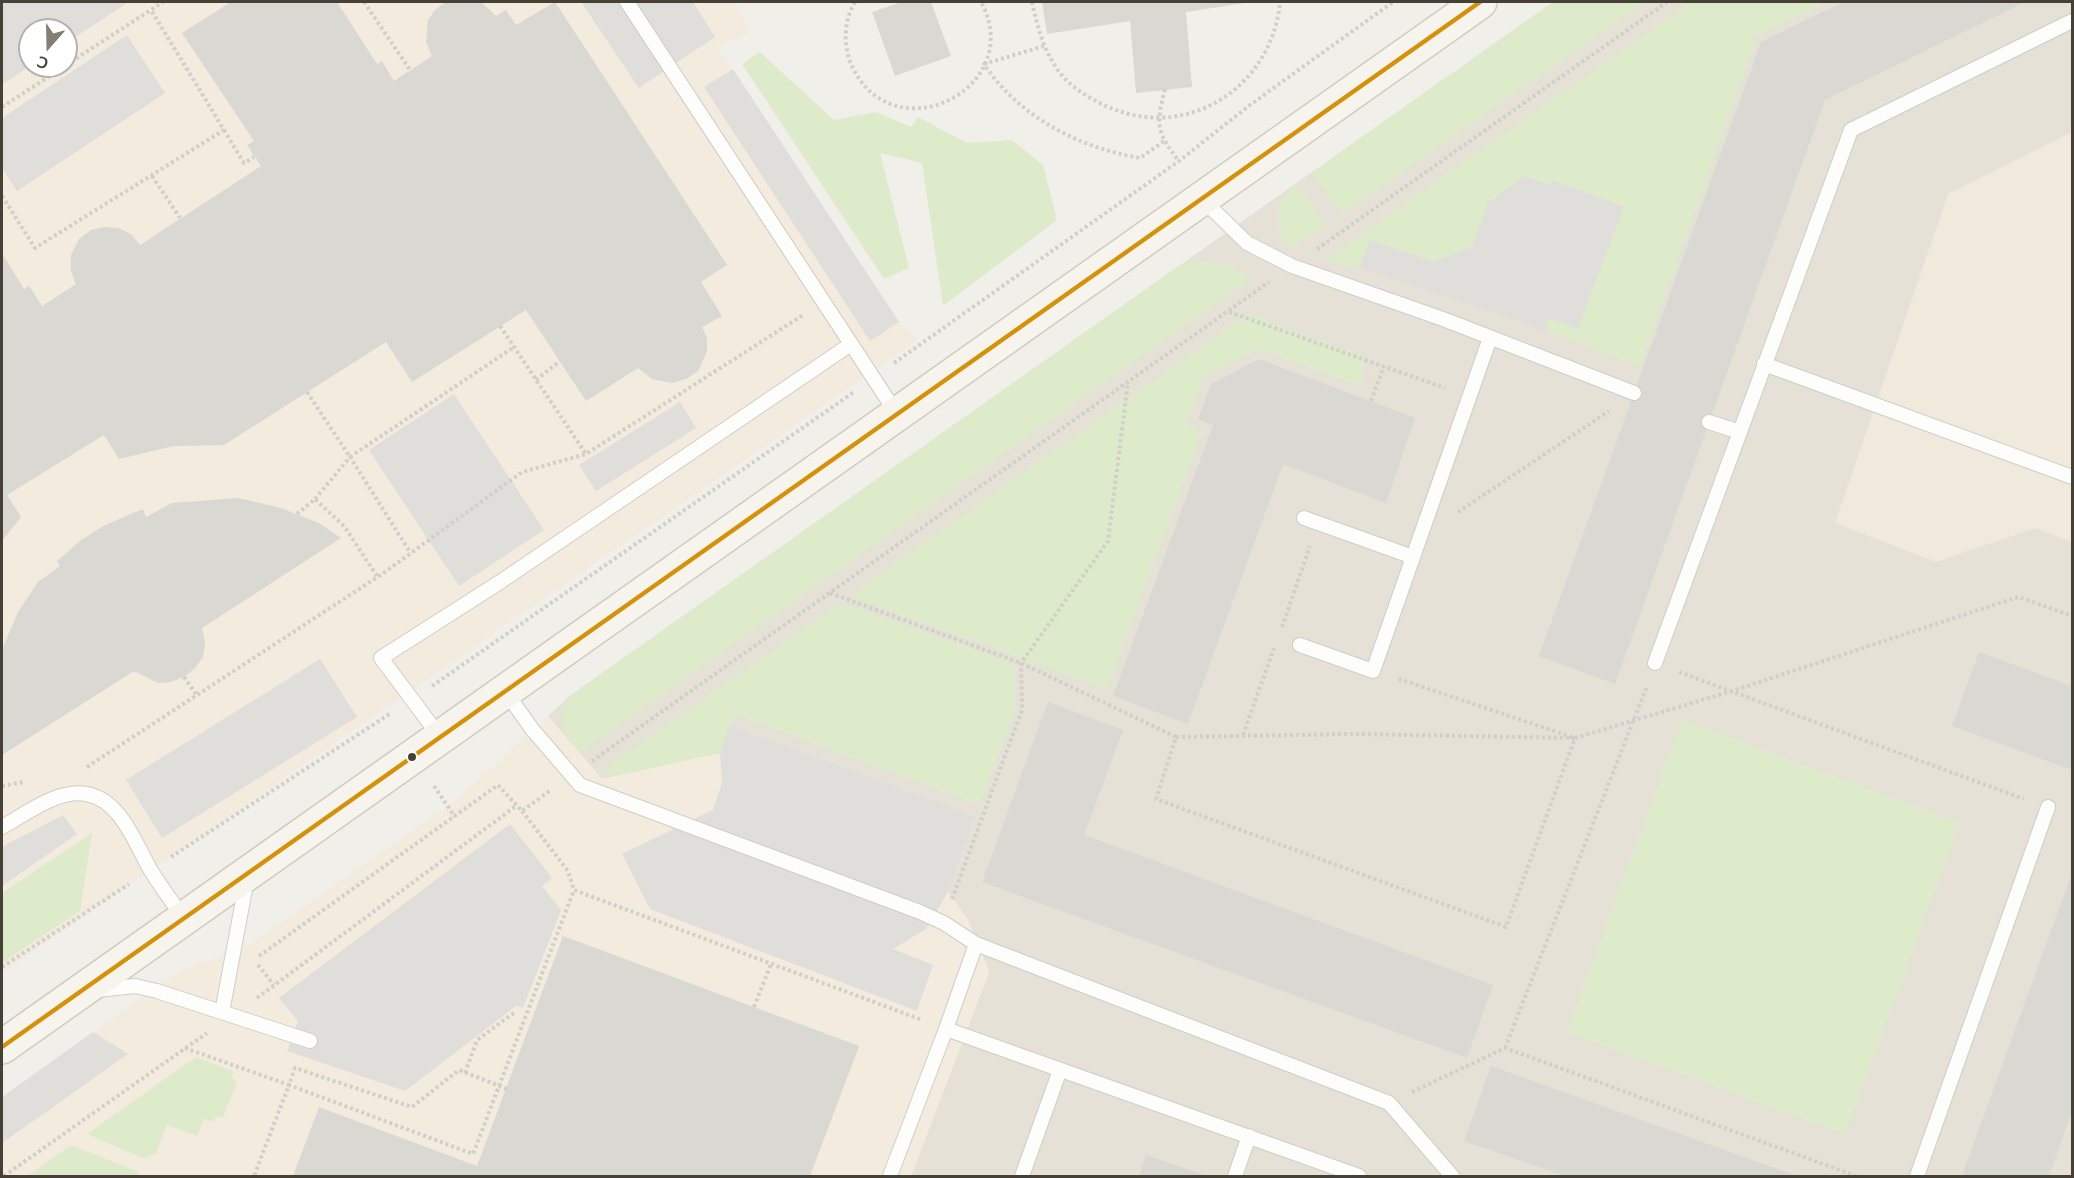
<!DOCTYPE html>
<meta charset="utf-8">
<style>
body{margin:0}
#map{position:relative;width:2074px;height:1178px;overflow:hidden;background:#f1efea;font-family:Mulish,sans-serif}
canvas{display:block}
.frame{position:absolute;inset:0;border:3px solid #474036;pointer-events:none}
.north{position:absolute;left:18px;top:18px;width:60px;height:60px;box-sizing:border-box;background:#fff;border:2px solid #b5b3af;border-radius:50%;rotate:200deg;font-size:16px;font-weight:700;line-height:24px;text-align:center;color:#474036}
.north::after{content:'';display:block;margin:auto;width:21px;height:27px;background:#827d75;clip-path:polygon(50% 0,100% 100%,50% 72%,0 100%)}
</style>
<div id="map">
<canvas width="2074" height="1178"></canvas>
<div class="frame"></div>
<div class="north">С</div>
</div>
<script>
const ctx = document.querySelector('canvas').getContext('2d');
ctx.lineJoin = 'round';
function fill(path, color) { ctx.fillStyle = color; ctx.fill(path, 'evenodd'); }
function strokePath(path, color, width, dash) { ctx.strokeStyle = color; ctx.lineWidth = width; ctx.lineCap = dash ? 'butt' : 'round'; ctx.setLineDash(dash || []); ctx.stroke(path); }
fill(new Path2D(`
 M1553,2H2072V1176H911L989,972L968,920L948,892L730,726L720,753L602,779L548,716L571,695Z`), '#e5e1d7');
fill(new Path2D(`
 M2,2H736L750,33L717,47L899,322L918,340L2,973ZM30,30H66V66H30Z
 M548,716L602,779L720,753L730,725L976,816L948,892L968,920L989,972L911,1176H2V1097L179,972L252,943L452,803Z`), '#f3ebdd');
fill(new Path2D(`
 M2072,132V542L2035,528L1936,562L1835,523L1948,194Z`), '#efeadc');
fill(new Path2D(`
 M1553,2H1645L1342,215L1311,173Z
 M1690,2H1828L1752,38L1755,43L1640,366L1545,330L1549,318L1577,329L1624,207L1553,180L1551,185L1488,203L1472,247L1434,262L1371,240L1359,267L1352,268L1326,259Z
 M760,52L834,120L876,112L911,127L918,117L967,143L1012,140L1043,165L1057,220L943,306L922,163L880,153L909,268L884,279L742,64Z
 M1295,183L1327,225L1293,248C1268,233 1278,199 1295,183Z
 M1195,260L1227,265L1253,278L580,753C565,735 554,717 571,695L1180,265Z
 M1247,314L1364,357L1360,386L1259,349L1203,378L1186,425L1202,432L1107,689L854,598V592Z
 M847,604L1014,664V716L980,805L735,714L720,753L616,776L601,771L835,606Z
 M1682,720L1960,823L1845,1134L1567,1032Z
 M92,833L80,911L2,963V893Z
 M196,1057L233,1071L232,1077L237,1082L223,1117H216L212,1122L204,1119L197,1136L167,1125L155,1155H151L145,1159L87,1134Z
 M71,1145L139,1172L138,1176H27Z`), '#deebca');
fill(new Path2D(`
 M2,2H129L66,43V30H30V66L2,85Z
 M581,2H693L715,37L639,88Z
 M127,35L165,93L17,191L2,168V118Z
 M733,69L899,322L870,341L704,87Z
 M1524,176L1551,185L1553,180L1624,207L1577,329L1550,318L1545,330L1359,267L1370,240L1434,262L1472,247L1488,203Z
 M454,394L544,530L459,586L369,450Z
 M680,402L696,428L596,491L579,465Z
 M320,659L357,717L162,838L126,780Z
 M730,725L976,816L948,892L926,929L893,949L933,965L917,1011L650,909L622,854L713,810L722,783L720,753Z
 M63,815L77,834L2,886V847Z
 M510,824L552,878L542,886L561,910L523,1008L516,1006L405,1091L287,1051L298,1021L279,998Z
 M93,1032L128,1054L2,1143V1097Z`), '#e0deda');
fill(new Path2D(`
 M231,2H337L377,64L382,61L394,81L432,56L426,42L428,20L435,10L446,2H481L496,16L506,10L516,25L555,2L727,265L701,282L722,316L702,327L707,338V351L698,371L686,379L672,383L652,379L638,368L586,401L526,310L412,382L386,342L224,445L174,446L119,459L104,435L7,495L21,517L2,541V253L24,289L29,286L42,306L76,284L71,271V255L79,239L91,230L104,227L119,228L131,234L140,245L261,166L247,145L254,141L182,33Z
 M902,2H931L951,56L895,76L872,12Z
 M1042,2H1245V3L1186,12L1192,87L1136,93L1130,21L1047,34Z
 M1843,2H2025L1825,100L1615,684L1539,656L1761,42Z
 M1259,359L1415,418L1386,503L1283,464L1188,724L1113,696L1213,425L1198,419L1211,384Z
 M238,498L281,508L319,523L341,538L202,628L205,642L203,657L195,668L184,677L171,682L158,683L134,671L2,755V650L18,612L38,582L60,566L57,561L80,541L105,525L143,509L146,517L172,503Z
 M1979,652L2072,686V770L1952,726Z
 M1048,702L1123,730L1084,835L1493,985L1467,1058L982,882Z
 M2072,873V1111L2049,1176H1962Z
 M563,936L859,1046L810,1176H293L319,1107L477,1166Z
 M1491,1066L1797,1176H1564L1510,1157L1464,1141Z
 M1146,1155L1207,1176H1139Z`), '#dad8d3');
const service = new Path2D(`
 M627,2L897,414
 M1202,199L1247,243L1292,266L1443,319L1634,393
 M1764,364L2072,477
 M1709,422L1740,432
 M1304,518L1413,557
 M1300,645L1373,671L1490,338
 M1655,663L1851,130L2072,21
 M505,691L532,729L580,785L920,912L944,923L976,944L1389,1103L1452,1176
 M440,737L381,658L500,582L851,344
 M2,827C26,814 57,789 86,794C120,799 135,843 150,869C160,886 172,902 184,918
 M97,990L135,986L157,991L310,1041
 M222,1012L247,879
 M946,1029L976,944
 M890,1176L946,1029L1359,1176
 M1022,1176L1060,1070
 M1235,1176L1249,1136
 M1917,1176L2048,807`);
const secondary = new Path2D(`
 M2,1047L1480,2`);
strokePath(service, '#cfcdc8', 16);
strokePath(secondary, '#d0ccc1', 36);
strokePath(new Path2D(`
 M364,2L410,70
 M855,2C844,20 843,44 851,64C892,157 1028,88 981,2
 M1032,2C1037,26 1043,48 1057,69C1068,85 1087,97 1104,105C1185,144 1272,88 1280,2
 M1044,46L984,64C1018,116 1079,148 1140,158L1164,141
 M66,65L163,2
 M1165,89C1156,124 1156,132 1179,161
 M2,107L65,66
 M224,130L244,163L254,157
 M152,176L180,218
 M2,196L35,248L224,130L151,10
 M1317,249L1667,2
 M1229,312L1445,388
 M500,326L586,454
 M894,363L1179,161L1250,105L1393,2
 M536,380L560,361
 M307,392L350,457L514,347
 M1371,401L1384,366
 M315,499L350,457L410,552
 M1458,512L1609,411
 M297,514L315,499L344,526L377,576
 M830,593L1021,663L1176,737L1156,799L1506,927L1575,738L1732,691L2018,597L2072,616
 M1282,627L1310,546
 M1679,672L2024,799
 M184,677L196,694
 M432,686L854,392
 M1243,735L1274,648
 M1176,737L1351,734L1575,738L1396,678
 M592,761L1269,282
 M87,767L385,572L522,472L586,454L803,315
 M2,786L24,782
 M434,786L455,817
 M522,811L568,871L574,890L922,1020
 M171,857L391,713
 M952,899L1022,710L1021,663L1108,541L1128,382
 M259,956L498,785L522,811L551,790
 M258,965L274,985
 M2,967L129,884
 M257,998L516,806
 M754,1007L771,964
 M185,1048L289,1085L254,1176
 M1505,1048L1647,686
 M465,1073L477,1040L515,1012
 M507,1089L459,1070L412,1107L295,1068L289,1085L473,1154L574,890
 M1412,1092L1505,1048L1856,1176
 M4,1176L207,1033`), '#d1cfca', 4, [3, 3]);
strokePath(service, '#fdfdfc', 14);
strokePath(secondary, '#f7f4ee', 33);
strokePath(new Path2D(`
 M2,1047L1480,2`), '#d4920b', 4.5);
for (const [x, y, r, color] of [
 [412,757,5,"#474036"]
]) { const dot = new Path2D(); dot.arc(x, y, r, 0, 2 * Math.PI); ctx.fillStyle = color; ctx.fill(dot); strokePath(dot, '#fff', 2); }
</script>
